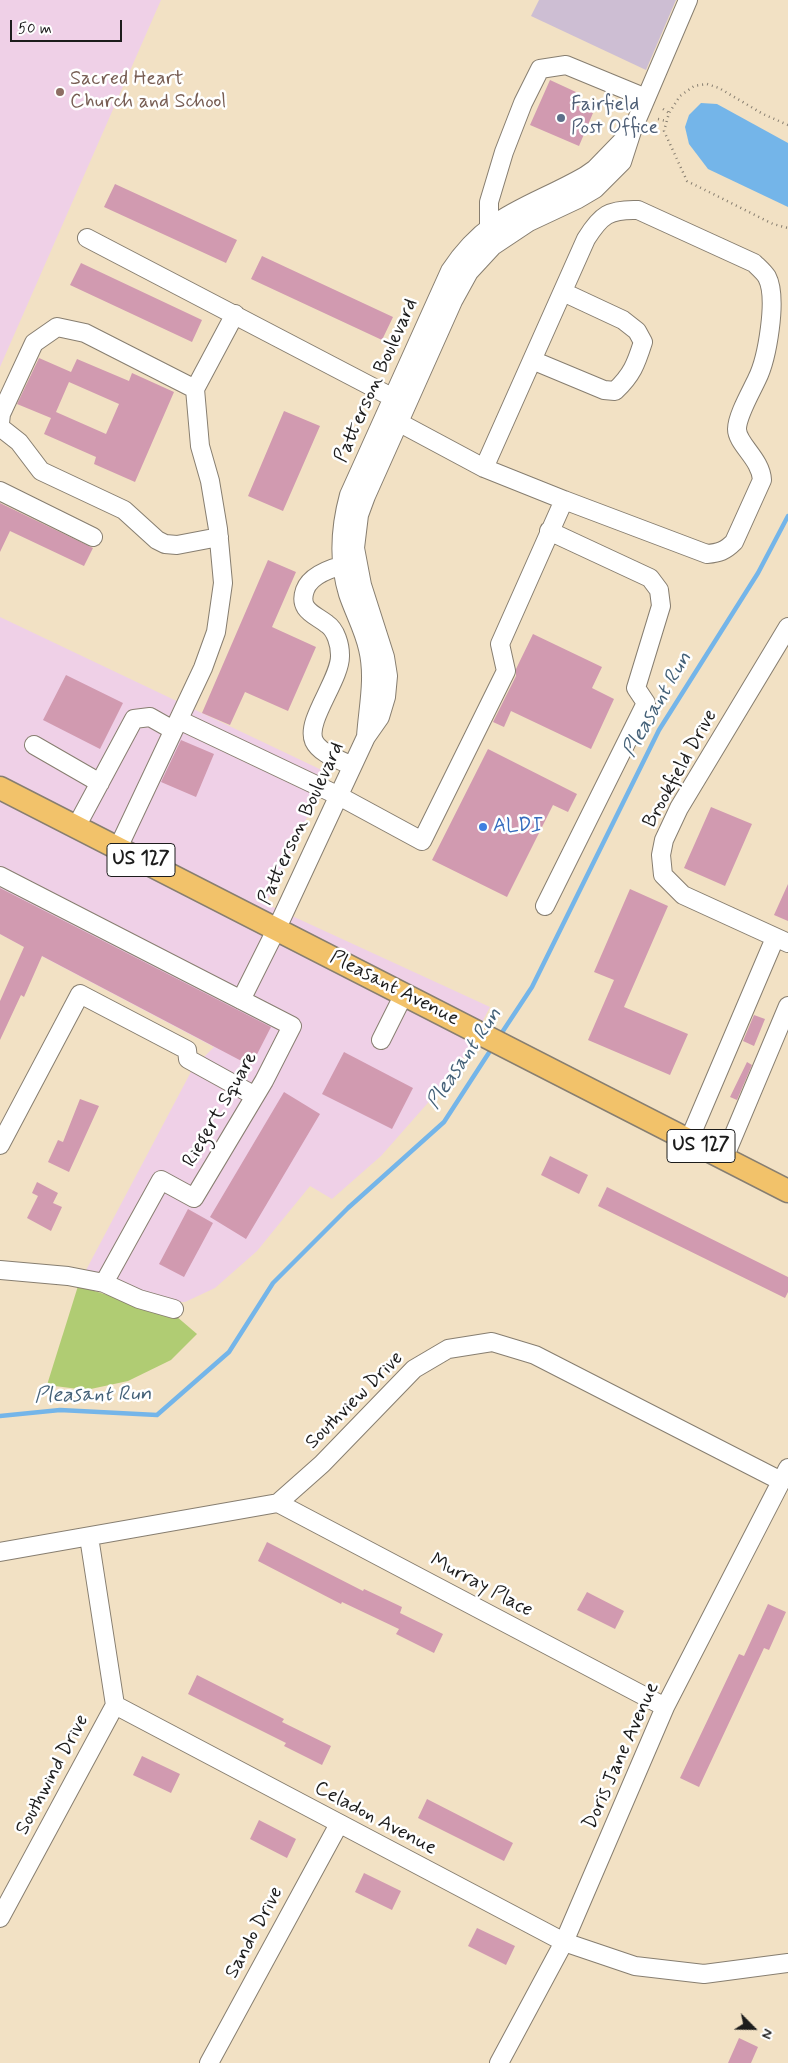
<!DOCTYPE html>
<style>
body{margin:0}
#map{position:relative;width:788px;height:2063px;overflow:hidden;background:#f2e1c4;font-family:Mynerve,sans-serif}
canvas{display:block}
.north{position:absolute;left:728px;top:2003px;width:50px;height:50px;-webkit-text-stroke:4px #fff;paint-order:stroke;rotate:113deg;font-size:14px;font-weight:700;line-height:20px;text-align:center;color:#1c1c1c}
.north::after{content:'';display:block;margin:auto;width:18px;height:22px;background:#1c1c1c;clip-path:polygon(50% 0,100% 100%,50% 72%,0 100%)}
.scale{position:absolute;left:10px;top:20px;width:112px;height:22px;box-sizing:border-box;border:2px solid #1c1c1c;border-top:0;padding-left:6px;font-size:15px;line-height:18px;white-space:nowrap;color:#1c1c1c;-webkit-text-stroke:4px #fff;paint-order:stroke}
</style>
<div id="map">
<canvas width="788" height="2063"></canvas>
<div class="north">N</div>
<div class="scale">50 m</div>
</div>
<script>
const ctx = document.querySelector('canvas').getContext('2d');
ctx.lineJoin = 'round';
function fill(path, color) { ctx.fillStyle = color; ctx.fill(path, 'evenodd'); }
function strokePath(path, color, width, dash) { ctx.strokeStyle = color; ctx.lineWidth = width; ctx.lineCap = dash ? 'butt' : 'round'; ctx.setLineDash(dash || []); ctx.stroke(path); }
function drawText(font, color, halo, rows, align = 'center') {
  ctx.font = font + ' Mynerve,sans-serif'; ctx.lineWidth = 5; ctx.setLineDash([]); ctx.textBaseline = 'middle'; ctx.strokeStyle = halo; ctx.fillStyle = color; for (const [text, x, y, turn = 0] of rows) {
    ctx.save(); ctx.translate(x, y); ctx.rotate((+turn || 0) * Math.PI / 180); ctx.textAlign = isNaN(turn) ? turn : align; if (halo) ctx.strokeText(text, 0, 0); ctx.fillText(text, 0, 0); ctx.restore();
  }
}
fill(new Path2D(`
 M0,0H161L0,367Z
 M0,617L328,773L266,904L490,1007L457,1070L381,1156L332,1199L310,1186L257,1251L215,1288L185,1302H156L85,1272L193,1068L214,1047L0,934Z`), '#efd0e7');
fill(new Path2D(`
 M539,0H676L646,70L531,16Z`), '#cdbed3');
fill(new Path2D(`
 M78,1286L176,1316L197,1334L171,1360L128,1381L86,1390L47,1385Z`), '#b0cc73');
fill(new Path2D(`
 M701,103L717,104L788,143V207L708,169L689,144L685,127L689,115Z`), '#74b5e9');
strokePath(new Path2D(`
 M499,1037L532,987L659,730L758,573L788,516
 M0,1416L60,1410L157,1415L229,1352L273,1283L348,1208L444,1122L492,1048`), '#74b5e9', 4.5);
fill(new Path2D(`
 M550,80L576,92L571,103L593,113L579,146L530,125Z
 M115,184L237,240L226,263L104,207Z
 M262,256L393,317L382,340L251,279Z
 M81,263L202,320L192,342L70,285Z
 M39,358L71,372L77,359L129,381L132,373L174,392L135,482L94,464L96,457L44,434L51,418L17,404ZM69,382L119,404L106,434L56,412Z
 M284,411L320,426L283,511L248,496Z
 M0,503L93,548L84,566L10,531L0,552Z
 M268,560L296,572L272,627L316,647L288,711L245,692L230,725L202,713Z
 M533,634L602,667L592,688L614,699L591,749L511,711L504,727L493,722L516,676V669Z
 M66,675L123,703L100,749L43,720Z
 M181,740L214,754L196,797L161,782Z
 M488,749L577,794L568,812L553,805L507,897L432,860Z
 M711,807L752,824L725,886L684,868Z
 M788,884V921L774,915Z
 M0,888L271,1027L251,1066L42,956L24,997L21,995L0,1040V1001L24,947L0,934Z
 M630,889L668,906L624,1007L688,1034L670,1075L588,1040L614,980L594,972Z
 M754,1015L765,1019L754,1046L743,1041Z
 M344,1052L413,1088L392,1129L322,1094Z
 M747,1062L752,1065L737,1100L730,1097Z
 M284,1092L320,1114L246,1239L210,1217Z
 M80,1099L99,1106L69,1172L48,1162L58,1140L63,1142Z
 M550,1156L588,1175L579,1194L541,1175Z
 M37,1182L58,1193L53,1203L62,1207L51,1231L27,1218L38,1196L32,1193Z
 M607,1187L788,1277V1292L785,1298L598,1206Z
 M188,1209L213,1223L184,1277L159,1264Z
 M267,1542L363,1591L364,1589L402,1607L400,1613L443,1634L434,1653L396,1634L399,1629L342,1602L341,1604L258,1561Z
 M587,1592L624,1611L615,1629L577,1610Z
 M768,1604L786,1612L769,1650L764,1648L699,1787L680,1778L739,1654L744,1656Z
 M197,1675L284,1719L282,1722L331,1746L322,1765L284,1746L286,1743L188,1694Z
 M142,1756L180,1774L171,1793L133,1775Z
 M427,1799L513,1843L504,1861L418,1818Z
 M259,1820L296,1839L287,1858L250,1839Z
 M364,1873L401,1891L392,1910L355,1892Z
 M477,1928L515,1946L506,1965L468,1946Z
 M739,2038L758,2047L751,2063H728Z`), '#d19ab0');
const minor = new Path2D(`
 M489,226V202L504,152L523,103L540,69L566,65L646,98
 M87,238L403,403
 M532,360L604,390L615,391C632,375 636,364 643,342L637,331L623,320L563,292
 M0,423L1,414L34,343L57,327L85,333L195,389
 M0,427L19,442L41,471L124,510L157,540L165,544L177,545L219,537
 M484,468L586,239C601,215 609,209 638,210L754,263C758,267 764,272 767,277C778,298 767,359 757,379C751,392 737,416 737,429C737,444 761,459 762,480L734,542C725,551 719,553 707,554L564,500
 M0,491L93,537
 M788,627L679,808L664,840L661,855L663,875L683,895L788,943
 M179,720L339,796L422,841L506,671L500,644L564,500L484,468L385,415
 M366,737C368,707 375,678 368,649C364,630 354,612 348,594C338,561 340,528 349,495L450,271C488,213 529,208 585,176L595,169L628,135
 M34,745L100,783
 M352,766C341,760 320,754 314,741C305,721 341,679 340,655C340,645 336,630 327,624C314,614 298,610 305,590C311,573 338,566 353,563
 M76,827L134,719L150,717L173,730
 M118,848L203,668L216,632L223,583L218,529L210,481L200,446L195,389L235,314
 M0,876L292,1026L264,1081L194,1198L161,1180L104,1283
 M545,906L646,703L636,688L661,606L659,590L650,578L549,531
 M241,1000L277,928L366,737L380,717L386,697L388,676L385,657L362,585L355,548L359,515L366,496L453,301L469,272L493,246L529,222L578,199L595,189L622,162L632,131L688,0
 M381,1040L404,994
 M689,1140L775,938
 M0,1145L80,994L187,1050L188,1059L255,1096
 M724,1158L788,1006
 M0,1270L68,1276L104,1283L139,1299L174,1309
 M278,1503L665,1707
 M89,1537L115,1705
 M0,1552L278,1503L322,1464L414,1369L448,1349L492,1342L535,1355L781,1481
 M115,1705L564,1942L635,1966L704,1974L788,1963
 M0,1918L115,1705
 M209,2063L339,1824
 M499,2063L564,1942L665,1707L788,1468`);
const major = new Path2D(`
 M0,788L788,1191`);
strokePath(minor, '#877e70', 20);
strokePath(major, '#877e70', 25);
strokePath(new Path2D(`
 M663,109L669,113
 M658,119L666,121
 M788,125L763,114L719,88L707,84L694,86L680,96L669,113L664,131L687,181L773,224L788,228`), '#877e70', 2.5, [1, 4]);
strokePath(minor, '#fff', 18);
strokePath(major, '#f2c26a', 22);
for (const [x, y, r, color] of [
 [60,92,5,"#8d6e63"],
 [561,118,5,"#5c6f8a"],
 [483,827,5,"#3f7fe0"]
]) { const dot = new Path2D(); dot.arc(x, y, r, 0, 2 * Math.PI); ctx.fillStyle = color; ctx.fill(dot); strokePath(dot, '#fff', 2); }
for (const [x, y, w] of [
 [141,860,68],
 [701,1146,68]
]) { const box = new Path2D(); box.roundRect(x - w / 2, y - 16.5, w, 33, 4); ctx.fillStyle = '#fff'; ctx.fill(box); strokePath(box, '#1c1c1c', 1); }
drawText('bold 19px', '#1c1c1c', null, [
 ["US 127",141,860],
 ["US 127",701,1146]
]);
drawText('20px', '#785e54', '#fff', [
 ["Sacred Heart",70,80],
 ["Church and School",70,103]
], 'left');
drawText('20px', '#4e5e75', '#fff', [
 ["Fairfield",571,106],
 ["Post Office",571,129]
], 'left');
drawText('20px', '#1c1c1c', '#fff', [
 ["Patterson Boulevard",377,381,-66],
 ["Brookfield Drive",681,769,-61],
 ["Patterson Boulevard",302,824,-65],
 ["Pleasant Avenue",394,989,27],
 ["Riegert Square",221,1110,-60],
 ["Southview Drive",355,1401,-45],
 ["Murray Place",481,1586,28],
 ["Doris Jane Avenue",622,1756,-66],
 ["Southwind Drive",53,1775,-62],
 ["Celadon Avenue",375,1819,28],
 ["Sando Drive",255,1933,-62]
]);
drawText('20px', '#366cbe', '#fff', [
 ["ALDI",493,827]
], 'left');
drawText('italic 21px', '#446178', '#fff', [
 ["Pleasant Run",658,705,-60],
 ["Pleasant Run",465,1059,-56],
 ["Pleasant Run",93,1396,-1]
]);
</script>
